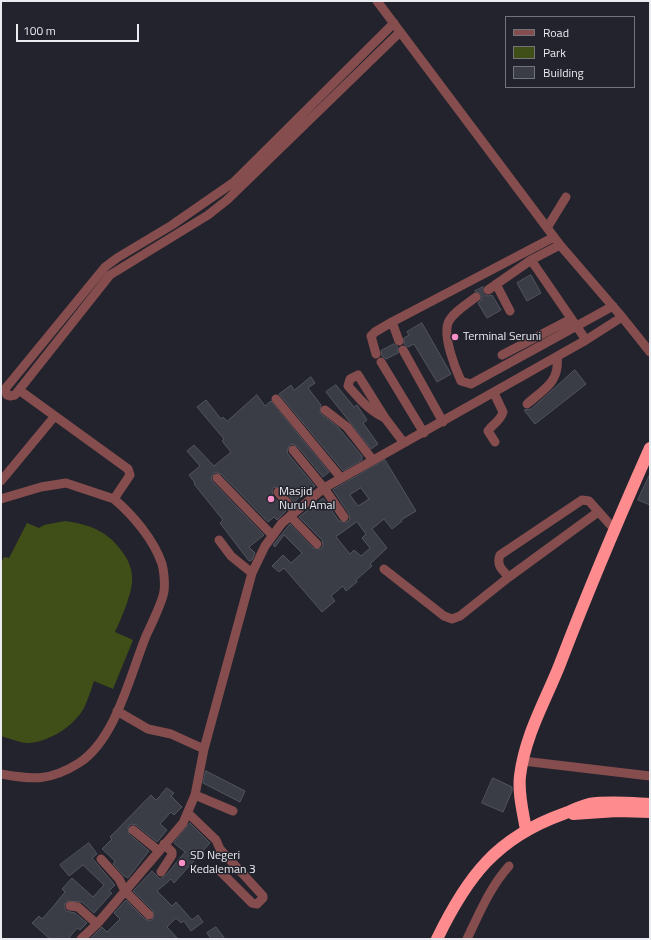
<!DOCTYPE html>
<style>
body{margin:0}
#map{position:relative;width:651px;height:940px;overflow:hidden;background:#22232c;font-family:"Titillium Web",sans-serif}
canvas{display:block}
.frame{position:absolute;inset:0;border:2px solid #eaebf1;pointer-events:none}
.legend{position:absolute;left:505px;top:16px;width:130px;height:72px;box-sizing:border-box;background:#22232c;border:1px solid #72737b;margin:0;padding:5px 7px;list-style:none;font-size:12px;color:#eaebf1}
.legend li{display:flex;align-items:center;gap:8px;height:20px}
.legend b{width:20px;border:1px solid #72737b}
.scale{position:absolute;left:16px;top:24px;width:123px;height:18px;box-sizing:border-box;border:2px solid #eaebf1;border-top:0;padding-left:5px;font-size:12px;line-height:14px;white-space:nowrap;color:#eaebf1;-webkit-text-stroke:3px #22232c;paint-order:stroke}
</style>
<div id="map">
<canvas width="651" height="940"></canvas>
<div class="frame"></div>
<ul class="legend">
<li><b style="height:5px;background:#864d4e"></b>Road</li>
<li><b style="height:11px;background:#404f17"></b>Park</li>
<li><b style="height:11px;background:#3b3d46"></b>Building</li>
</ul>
<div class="scale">100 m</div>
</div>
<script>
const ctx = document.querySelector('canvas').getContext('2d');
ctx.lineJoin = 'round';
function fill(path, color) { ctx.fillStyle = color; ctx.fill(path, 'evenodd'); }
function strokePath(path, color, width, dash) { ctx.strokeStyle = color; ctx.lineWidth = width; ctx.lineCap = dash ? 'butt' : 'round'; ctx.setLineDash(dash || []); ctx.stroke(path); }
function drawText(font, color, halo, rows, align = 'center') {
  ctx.font = font + ' "Titillium Web",sans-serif'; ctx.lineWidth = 3; ctx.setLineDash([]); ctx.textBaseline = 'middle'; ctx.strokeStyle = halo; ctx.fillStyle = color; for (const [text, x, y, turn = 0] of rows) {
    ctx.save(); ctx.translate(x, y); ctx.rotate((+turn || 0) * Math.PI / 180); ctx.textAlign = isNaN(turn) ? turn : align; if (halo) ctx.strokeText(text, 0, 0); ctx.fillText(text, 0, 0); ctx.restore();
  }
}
fill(new Path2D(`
 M65,521C91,525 108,531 123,553C129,561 133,571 132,582C131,596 121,619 115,632L133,640L113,689L94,681C91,690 88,699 84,708C74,726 49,742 28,743C20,743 9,738 1,736V563L4,557L9,558L27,523L39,528L44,525Z`), '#404f17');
const building = new Path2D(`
 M531,275L541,293L527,301L517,283Z
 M483,287V294L488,296L492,295L501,310L487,318L478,303L482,299L481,294L475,291Z
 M422,323L451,374L437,382L414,344L408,347L404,344V338L409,335L407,332Z
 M394,344L398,347V353L386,359L382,356L381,351Z
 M575,370L586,384L535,424L524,410L531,409Z
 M311,377L315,383L308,388L321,405L320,413L338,427L362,456V460L343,471L279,394L291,385L294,390Z
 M336,385L354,407L357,405L367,420L363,423L378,444L371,449L326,392Z
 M257,395L265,406L271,401L329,472L323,477L297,446L292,444L289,446L287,451L288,454L315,486L294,502L282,488L274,487L272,490L273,496L286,511L277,520L274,517L268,522L221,474L216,472L213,474L211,479L213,482L264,535L249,547L255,553L252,560L249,561L220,523L223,520L194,484L195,483L189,475L200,466L187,451L194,445L214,466L231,452L222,441L224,439L197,407L206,400L221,419L223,417L227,421Z
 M385,460L416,511L401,520L402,521L392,529L384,519L372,529L387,548L370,564L372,566L356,580L357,582L346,591L343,586L331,596L335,601L322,612L284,568L279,572L272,566L283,555L291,563L302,553L284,535L275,547L273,545L290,524L313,548L321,549L323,545L322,540L299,517L323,498L339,521L347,522L350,519L349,514L333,490ZM361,488L369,499L358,506L350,495ZM357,522L366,534L362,538L370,548L361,556L354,550L350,554L336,537Z
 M650,474V505L638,500Z
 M206,771L245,791L240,802L203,783Z
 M493,778L512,787V791L503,812L482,803Z
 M167,788L174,793L171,796L182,807L174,815L171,812L160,824L167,830L157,842L136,825L131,824L128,827L129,834L149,851L128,878L124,876L113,864L115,861L102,849L112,839L110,837L151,795L156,800Z
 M190,823L210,843L174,883L171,879L157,891L172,906L176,902L192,920L198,915L203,922L191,931L184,921L181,923L176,918L167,927L178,939H90L102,927L107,932L120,919L114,913L126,900L145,919L150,921L153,919V911L133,891L152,871L160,879L166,875L185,852L174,843Z
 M89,843L97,854L92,858L115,885L109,891L112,893L94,913L82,902L67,901L64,906L66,911L75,913L87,923L80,930L77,928L68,939H50L32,923L39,916L42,919L52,908L65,892L62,889L72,878L93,897L104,885L83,865L69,876L60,865Z
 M216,927L225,939H211L207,933Z`);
fill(building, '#3b3d46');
strokePath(building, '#52545e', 1);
strokePath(new Path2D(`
 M476,297L488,290`), '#40414a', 9, [9, 4.5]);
strokePath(new Path2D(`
 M377,1L560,245L622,317L650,352
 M394,23L234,182L172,225L117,258L105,267L5,389L7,395L10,396L15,395L110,275L208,215L227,200L400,32
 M547,228L566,197
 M531,260L586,340
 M496,284L510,311
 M488,290L531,260L560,245
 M476,297C467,304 452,313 448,323C443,337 455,368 461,381L471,384L613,306
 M399,341L392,322L554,237
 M403,350L443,422
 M376,354L371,336L375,332L392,322
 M502,355L571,319
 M381,362L424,433
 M494,393L503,412C500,422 493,423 488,431L495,442
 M276,399L341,478
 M527,404C544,389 560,382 557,357
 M325,410L347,427L372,459
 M385,418C369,411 360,399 348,386L350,379L358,375L385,418L404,443
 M293,450L324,488L344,517
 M217,478L272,535
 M1,481L54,417
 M278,492L295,512
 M1,499L41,487L66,483L114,499
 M598,512L509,577C502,570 496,565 500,555L582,500L589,501L614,529
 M290,516L317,544
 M219,540L231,556L252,573
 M384,569L444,616L452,619L460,616L509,577
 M117,711L148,729L171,734L204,749
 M523,761L650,776
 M1,774C34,780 50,781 79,763C116,739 130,675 146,636C151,625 163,601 164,591C165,584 164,571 162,564C154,540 133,515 114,499L130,475L128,469L19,390
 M195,795L233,811
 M188,813L216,840L220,849L263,896V898L257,904L252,903L220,871
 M133,830L159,851
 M101,859L119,879L125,891L149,915
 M161,872L172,855V852L164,844
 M70,906L78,907L97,924
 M81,939L97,924L183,823L195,795L204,749L252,573L265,546L282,523L324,488L586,340L622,317
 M467,939C479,914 490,887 509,866`), '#864d4e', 9);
strokePath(new Path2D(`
 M573,814L617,811L650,812
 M526,830C523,812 518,794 520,776C525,735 545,702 560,664C588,591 618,520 650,448
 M437,939C467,877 496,838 563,814C571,811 580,806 589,804C609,801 630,803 650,804`), '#fe8c8f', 12);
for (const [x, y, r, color] of [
 [455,337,4,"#fa8fc7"],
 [271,499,4,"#fa8fc7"],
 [182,863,4,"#fa8fc7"]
]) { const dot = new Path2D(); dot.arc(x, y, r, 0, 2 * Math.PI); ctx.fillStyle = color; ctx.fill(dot); strokePath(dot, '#22232c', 1.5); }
drawText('12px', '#eaebf1', '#22232c', [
 ["Terminal Seruni",463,337],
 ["Masjid",279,492],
 ["Nurul Amal",279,506],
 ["SD Negeri",190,856],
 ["Kedaleman 3",190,870]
], 'left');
</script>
